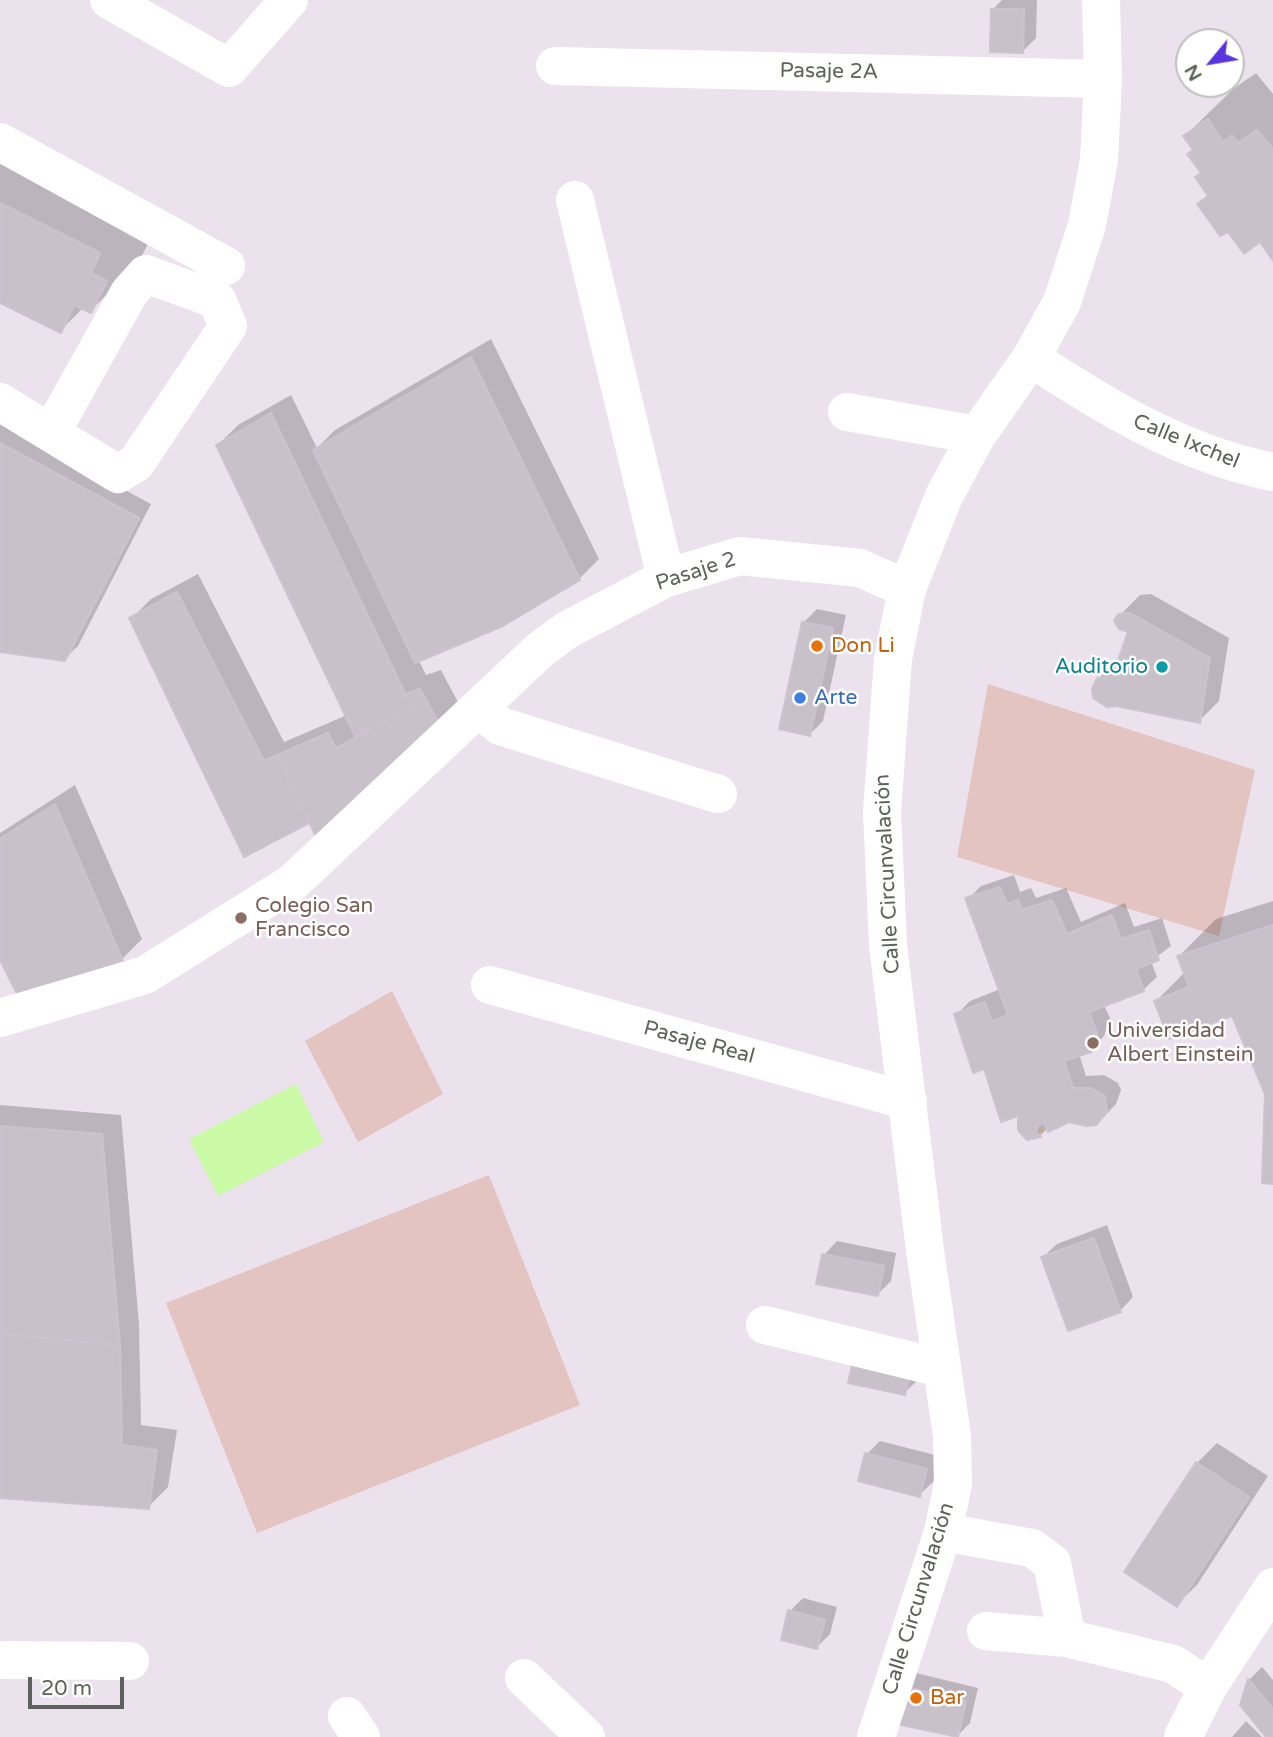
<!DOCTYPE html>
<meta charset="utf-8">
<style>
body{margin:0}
#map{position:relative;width:1273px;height:1737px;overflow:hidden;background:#ece2ed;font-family:"Varela Round",sans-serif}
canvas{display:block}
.north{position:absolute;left:1175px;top:28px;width:70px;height:70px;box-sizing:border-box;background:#fff;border:2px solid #bec0bd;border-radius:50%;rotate:240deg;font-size:19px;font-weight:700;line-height:28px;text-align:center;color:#5d625b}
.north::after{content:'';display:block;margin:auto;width:24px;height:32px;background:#5835df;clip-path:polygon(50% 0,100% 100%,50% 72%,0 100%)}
.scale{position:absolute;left:28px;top:1677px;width:96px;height:32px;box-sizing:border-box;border:4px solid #5d625b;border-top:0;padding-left:9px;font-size:21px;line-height:24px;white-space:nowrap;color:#5d625b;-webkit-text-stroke:5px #fff;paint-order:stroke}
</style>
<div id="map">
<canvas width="1273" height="1737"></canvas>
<div class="north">N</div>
<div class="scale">20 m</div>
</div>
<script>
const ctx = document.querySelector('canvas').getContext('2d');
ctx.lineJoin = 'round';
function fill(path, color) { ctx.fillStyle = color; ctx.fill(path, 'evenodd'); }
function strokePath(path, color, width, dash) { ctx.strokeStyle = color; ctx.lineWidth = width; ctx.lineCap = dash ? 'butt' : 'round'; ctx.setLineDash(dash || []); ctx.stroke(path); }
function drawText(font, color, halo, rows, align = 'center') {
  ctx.font = font + ' "Varela Round",sans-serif'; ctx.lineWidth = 5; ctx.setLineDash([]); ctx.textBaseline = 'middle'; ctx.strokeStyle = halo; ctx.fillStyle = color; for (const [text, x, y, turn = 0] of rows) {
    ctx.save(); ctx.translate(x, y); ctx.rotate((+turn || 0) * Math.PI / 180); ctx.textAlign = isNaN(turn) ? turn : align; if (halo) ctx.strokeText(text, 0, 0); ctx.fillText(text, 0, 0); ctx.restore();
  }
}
fill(new Path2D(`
 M988,684L1255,770L1219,936L957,857Z
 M392,991L443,1094L358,1142L305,1041Z
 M489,1175L580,1405L257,1533L166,1303Z`), '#e3c4c0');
fill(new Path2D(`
 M296,1084L324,1142L218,1196L189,1139Z`), '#cafaa5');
fill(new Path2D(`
 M1002,0H1037L1036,38L1023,51L993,9Z
 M1256,73L1273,94V257L1260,240L1228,229L1199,204L1209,194L1194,149L1185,136L1233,89Z
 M0,133L153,233L138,264L90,311L83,308L60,331L0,301Z
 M491,339L599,559L579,579L418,659L426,675L441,670L460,706L310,821L245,855L131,619L151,599L198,574L284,742L347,715L218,445L238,425L291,395L317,448L335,430Z
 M0,423L151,504L78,646L64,659L0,650Z
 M1151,594L1229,638L1219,701L1199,721L1098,679L1119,659L1130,631L1120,615L1140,595Z
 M817,609L846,615L823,721L810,734L804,622Z
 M75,785L142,939L122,959L0,956V833Z
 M1014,875L1020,892L1031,888L1036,898L1066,888L1081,922L1125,903L1134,927L1162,918L1171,946L1151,961L1157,977L1143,990L1104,1005L1110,1018L1104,1036L1090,1050L1079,1054L1086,1076L1104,1075L1118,1083L1121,1090L1116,1104L1103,1118L1087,1125L1069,1120L1048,1128L1040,1136L1027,1138L1019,1114L985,1067L956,1015L970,1001L1000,989L968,899L981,886Z
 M1273,901V1183L1267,1094L1233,1014L1156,1001L1185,972L1179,956L1216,919Z
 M0,1105L121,1115L139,1324L141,1425L177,1430L168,1487L148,1507L0,1496Z
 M1107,1225L1133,1297L1120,1311L1043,1257L1057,1244Z
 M837,1241L896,1253L891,1281L878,1294L824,1255Z
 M855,1357L918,1380L904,1393Z
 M880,1441L939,1456L933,1482L919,1495L867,1454Z
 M1217,1443L1268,1476L1197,1585L1176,1605L1197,1463Z
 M803,1598L837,1607L830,1634L817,1647L790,1611Z
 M1262,1667L1273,1680V1737H1268L1242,1705L1249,1680Z
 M916,1673L978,1688L970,1723L957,1736L902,1687Z
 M1246,1721L1262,1737H1232Z`), '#0003');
const building = new Path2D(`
 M991,9H1024L1023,53L990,52Z
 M1208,119L1223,142L1232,135L1238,143L1257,130L1273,149V261L1260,242L1244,254L1228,232L1220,236L1197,204L1208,196L1195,177L1201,173L1187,154L1193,150L1183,136Z
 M0,203L100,253L91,273L107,281L91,313L74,305L61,333L0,303Z
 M471,357L580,580L503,626L415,663L313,450Z
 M271,413L412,708L355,736L216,445Z
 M0,443L139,518L65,661L0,652Z
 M177,592L264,761L277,755L309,823L244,857L129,618Z
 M1130,613L1210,658L1200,723L1116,706L1107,707L1093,698L1092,689L1097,678L1112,677L1128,632L1119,629L1114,621L1118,614Z
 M802,622L833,628L810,736L779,729Z
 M420,689L441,727L316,837L277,755L328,733L336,748L412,708L405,694Z
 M55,804L123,961L20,1000L0,960V839Z
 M1000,887L1007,904L1018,900L1022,910L1052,900L1067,934L1112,915L1121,939L1149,930L1159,960L1136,969L1144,991L1089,1012L1097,1033L1091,1052L1064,1061L1073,1088H1090L1105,1096L1107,1112L1096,1125L1087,1126L1069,1122L1048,1132L1044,1122L1036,1127L1041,1137L1027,1140L1018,1130V1116L1001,1122L984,1069L973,1073L954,1014L985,1002L992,1021L1008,1015L965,898Z
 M1273,925V1184L1262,1183L1265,1094L1232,1016L1169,1039L1154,1001L1189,987L1177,956Z
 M0,1126L102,1134L120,1345L0,1334Z
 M1094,1238L1121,1312L1068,1331L1041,1257Z
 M822,1254L884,1266L878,1296L816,1284Z
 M0,1334L120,1345L122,1445L157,1450L149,1509L0,1498Z
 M854,1356L911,1368L905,1395L848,1383Z
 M865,1453L927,1469L920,1497L858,1481Z
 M1196,1462L1249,1497L1177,1607L1124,1572Z
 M788,1610L825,1620L817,1649L781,1640Z
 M1248,1679L1273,1709V1737H1266L1240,1705Z
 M901,1686L966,1701L958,1737L892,1723Z`);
fill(building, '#c8c1ca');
strokePath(building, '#cec1d1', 2);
strokePath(new Path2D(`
 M1038,1132L1044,1129`), '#c3aa9a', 4.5, [7, 3.5]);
strokePath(new Path2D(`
 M109,0L229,68L289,0
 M555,66L1103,79
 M0,142L226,266
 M575,200L666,578
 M1031,358C1107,408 1183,454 1273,472
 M0,402L118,474L136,463L228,326L217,300L146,274L129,293L51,433
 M847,412L977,435
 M478,708L500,726L718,794
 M490,985L908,1101
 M0,1018L145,975L292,883L541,649L567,630L666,578L740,556L860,568L907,589
 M765,1325L941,1368
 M943,1532L1032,1548L1052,1563L1067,1638L1173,1664L1208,1687
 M986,1631L1067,1638
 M0,1660L130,1661
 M524,1678L586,1737
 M347,1716L361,1737
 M876,1737L943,1532L953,1484L952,1436L925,1250L888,945L882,812L893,659L907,589L944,496L977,435L1031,358L1062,302L1087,225L1099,160L1103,79L1101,0
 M1183,1737L1208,1687L1273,1587`), '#fff', 38);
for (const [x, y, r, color] of [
 [817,646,7,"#e8710a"],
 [1162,667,7,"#0f9aa8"],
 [800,698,7,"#3f7fe0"],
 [241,918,7,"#8d6e63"],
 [1093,1043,7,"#8d6e63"],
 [916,1698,7,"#e8710a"]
]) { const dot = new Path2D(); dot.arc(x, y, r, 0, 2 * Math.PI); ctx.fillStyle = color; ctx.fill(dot); strokePath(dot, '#fff', 2.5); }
drawText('21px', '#5d625b', '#fff', [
 ["Pasaje 2A",829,72,1],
 ["Calle Ixchel",1186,442,22],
 ["Pasaje 2",696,572,-18],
 ["Calle Circunvalación",888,874,-93],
 ["Pasaje Real",699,1043,15],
 ["Calle Circunvalación",919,1599,-73]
]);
drawText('21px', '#c56008', '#fff', [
 ["Don Li",831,646],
 ["Bar",930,1698]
], 'left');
drawText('21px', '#0d838f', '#fff', [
 ["Auditorio",1148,667]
], 'right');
drawText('21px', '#366cbe', '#fff', [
 ["Arte",814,698]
], 'left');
drawText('21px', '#785e54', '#fff', [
 ["Colegio San",255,906],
 ["Francisco",255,930],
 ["Universidad",1107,1031],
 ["Albert Einstein",1107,1055]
], 'left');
</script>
